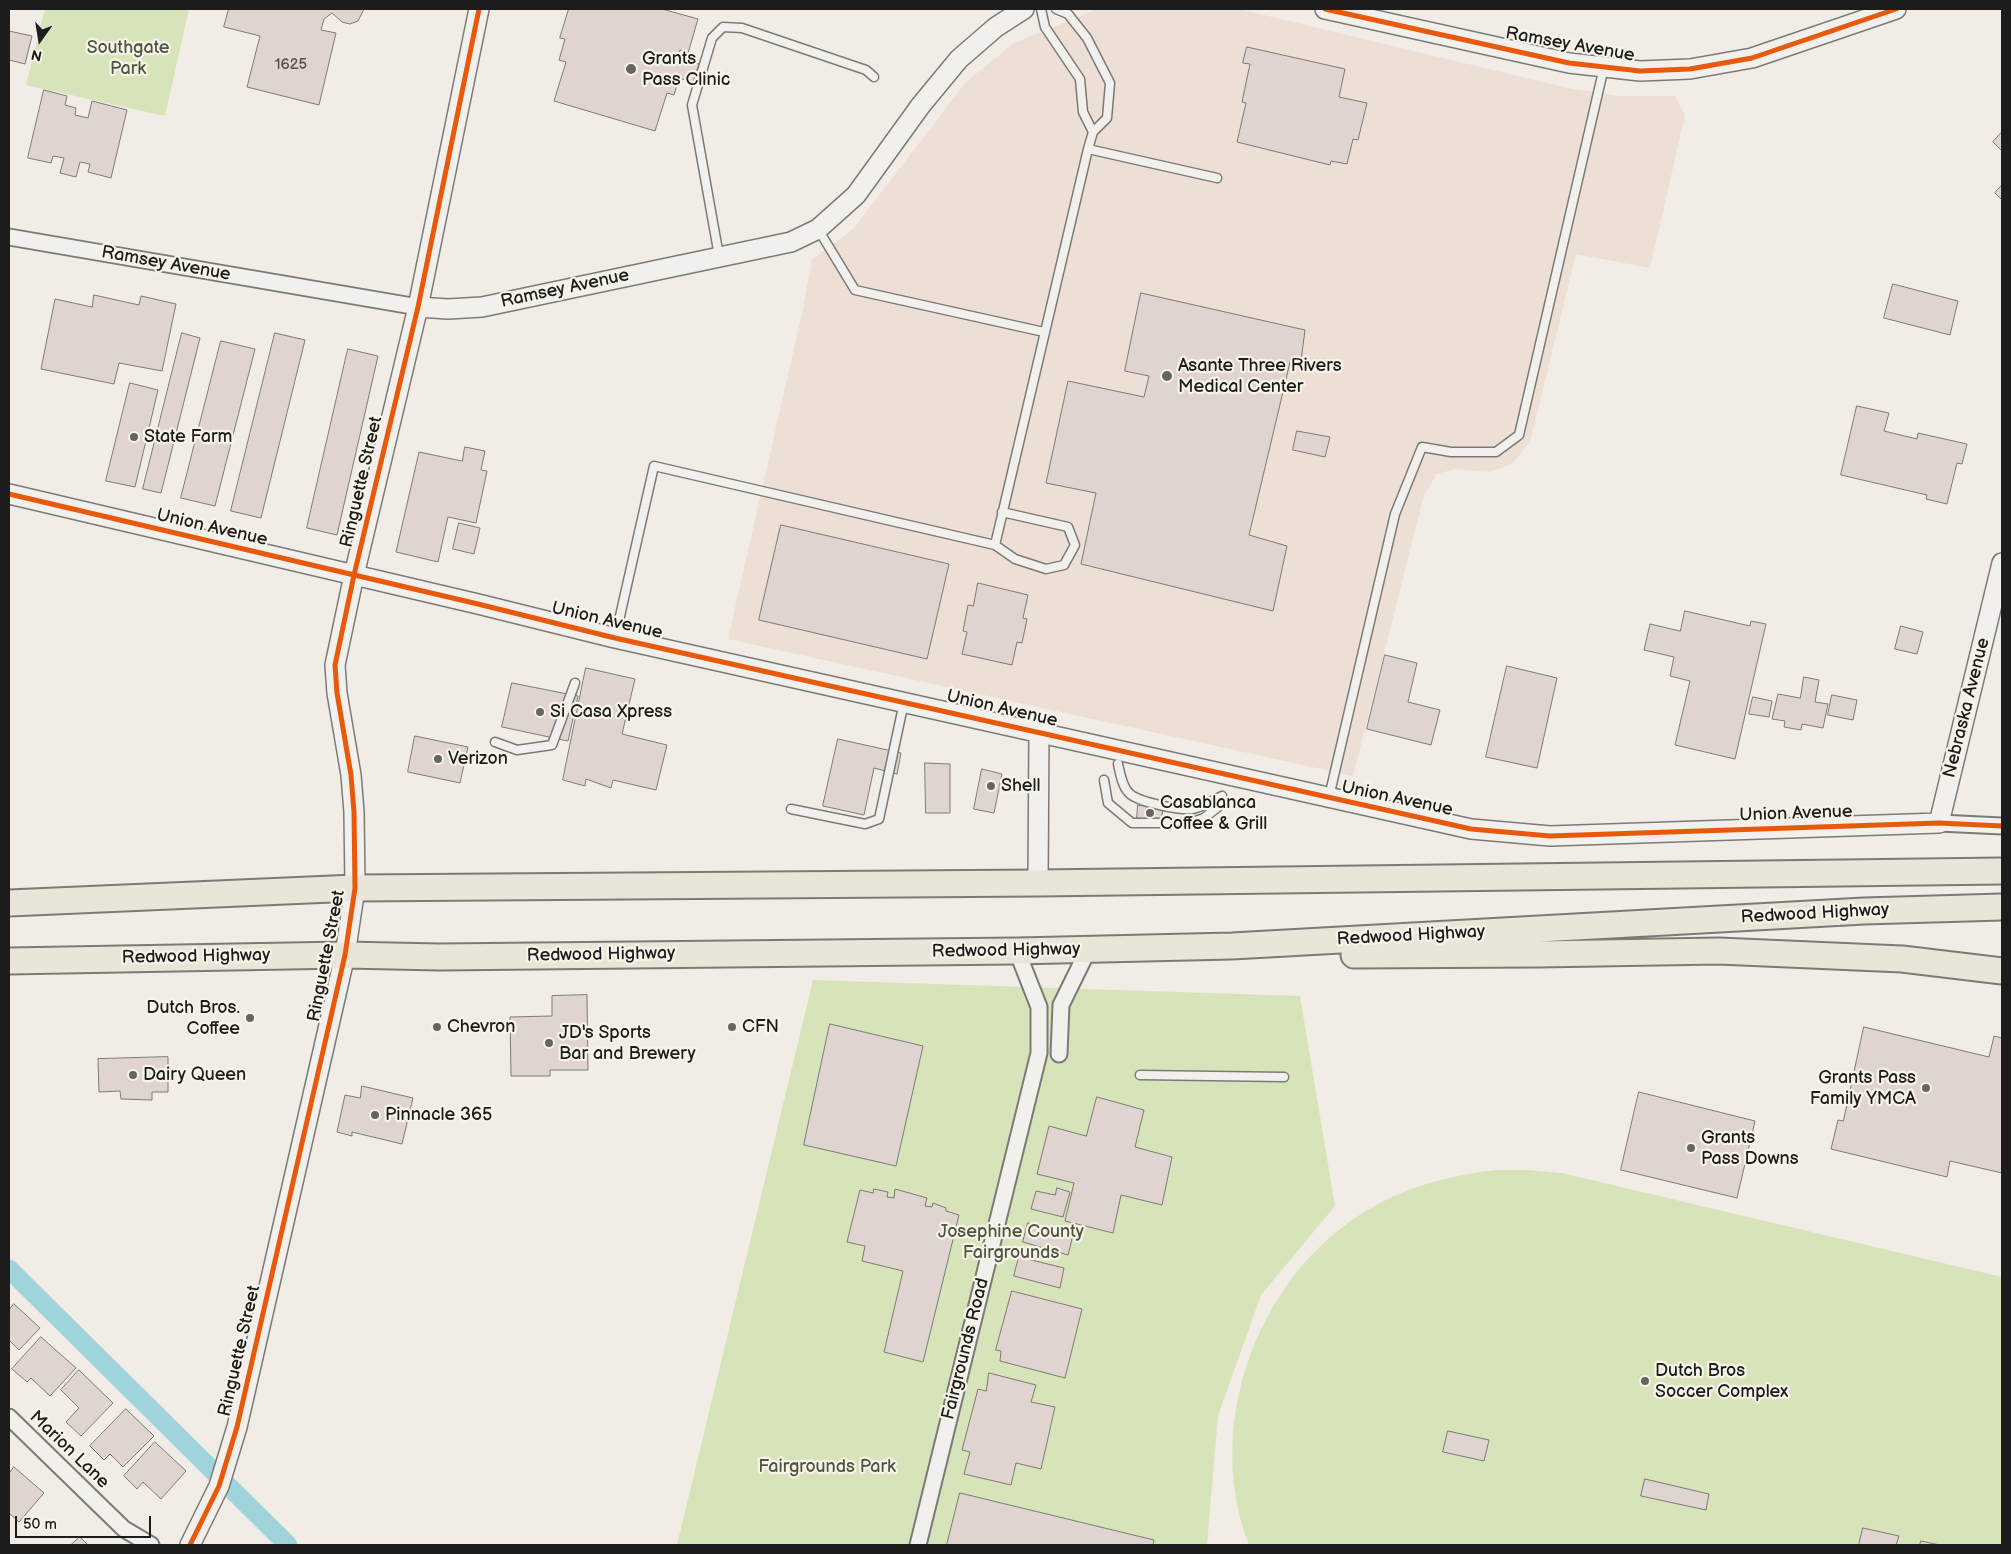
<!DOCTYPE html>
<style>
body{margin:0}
#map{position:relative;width:2011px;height:1554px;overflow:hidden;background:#f2ece6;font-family:"Balsamiq Sans",sans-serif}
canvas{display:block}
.frame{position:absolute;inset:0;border:10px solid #1c1c1c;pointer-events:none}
.north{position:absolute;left:15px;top:15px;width:50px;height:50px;-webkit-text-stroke:4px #f7f3e8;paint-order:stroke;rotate:193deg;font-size:14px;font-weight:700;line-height:20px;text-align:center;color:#1c1c1c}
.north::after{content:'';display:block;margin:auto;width:18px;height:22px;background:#1c1c1c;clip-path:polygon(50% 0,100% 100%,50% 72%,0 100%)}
.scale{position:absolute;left:15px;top:1516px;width:136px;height:22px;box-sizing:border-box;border:2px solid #1c1c1c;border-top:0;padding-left:6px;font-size:15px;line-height:18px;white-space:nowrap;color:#1c1c1c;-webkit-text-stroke:4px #f7f3e8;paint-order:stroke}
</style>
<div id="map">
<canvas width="2011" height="1554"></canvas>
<div class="frame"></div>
<div class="north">N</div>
<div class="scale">50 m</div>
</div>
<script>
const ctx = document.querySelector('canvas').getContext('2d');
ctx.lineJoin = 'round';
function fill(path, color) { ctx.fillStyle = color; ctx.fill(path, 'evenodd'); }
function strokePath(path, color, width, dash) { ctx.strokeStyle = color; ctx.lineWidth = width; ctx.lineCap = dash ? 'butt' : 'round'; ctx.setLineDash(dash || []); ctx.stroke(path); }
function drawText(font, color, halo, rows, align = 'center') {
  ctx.font = font + ' "Balsamiq Sans",sans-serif'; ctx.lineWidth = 4.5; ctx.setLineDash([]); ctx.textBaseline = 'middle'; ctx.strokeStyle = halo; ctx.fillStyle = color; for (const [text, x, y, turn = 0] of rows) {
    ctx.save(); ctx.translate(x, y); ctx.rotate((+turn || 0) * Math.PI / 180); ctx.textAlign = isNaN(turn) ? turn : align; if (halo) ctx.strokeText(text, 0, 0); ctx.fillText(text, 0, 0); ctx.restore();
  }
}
fill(new Path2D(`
 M1097,9H1239L1572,89L1621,96H1675L1685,115L1650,268L1576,254L1530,442L1512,464L1490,472L1455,469L1437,474L1424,495L1353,776L728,639L803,309L812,260L854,228L966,82L1014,43Z`), '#edded6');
fill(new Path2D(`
 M45,9H189L165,116L26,85Z
 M813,980L1300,996L1335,1206L1261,1295L1218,1416L1207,1545H677Z
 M1496,1170H1528L1562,1173L2002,1277V1545H1249C1201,1421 1261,1265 1380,1203C1416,1184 1455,1175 1496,1170Z`), '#d7e4ba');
strokePath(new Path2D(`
 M9,1269L288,1545`), '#9fd4dd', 19);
const building = new Path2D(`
 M229,9H364L358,21L350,24L342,22L332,13L324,19L321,30L336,33L319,105L247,87L260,36L224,27Z
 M569,9H662L698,19L688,53L680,50L678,58L699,64L693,82L679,78L674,95L667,93L655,131L554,101L566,62L559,60L565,39L560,38Z
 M9,31L32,36L25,64L9,60Z
 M1247,47L1345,69L1339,97L1367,103L1358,140L1353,139L1347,164L1331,161L1330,165L1237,142L1246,103L1242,102L1250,64L1243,63Z
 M44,90L67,96L65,105L76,108L75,115L88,118L92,101L127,110L111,178L88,172L90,164L80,162L76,177L60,173L64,158L53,156L51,163L28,158Z
 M2002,132V151L1993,142Z
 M2002,185V200L1995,193Z
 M1893,284L1958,301L1950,335L1884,318Z
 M1141,293L1305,330L1301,361L1291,358L1249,535L1287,546L1273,611L1081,564L1096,493L1046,483L1068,381L1144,397L1149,376L1125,371Z
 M94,295L139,305L141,296L176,304L162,371L119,363L114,384L41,369L55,299L92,307Z
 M182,333L200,338L161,493L143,489Z
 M275,333L305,340L261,518L231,511Z
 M221,341L255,349L215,506L181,498Z
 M348,349L378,356L337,535L307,528Z
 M130,383L158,390L135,487L106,481Z
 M1857,406L1889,413L1884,431L1917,439L1918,433L1967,444L1962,464L1957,463L1947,504L1926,499L1927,495L1841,475Z
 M1297,431L1330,437L1325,457L1293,450Z
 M465,447L485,451L481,470L487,471L476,523L448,517L438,562L396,552L419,452L462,461Z
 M459,523L480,528L474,554L453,549Z
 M781,525L949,564L927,659L759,620Z
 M978,583L1028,595L1023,618L1027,619L1022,643L1017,642L1012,665L962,654L967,632L963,631L968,605L973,606Z
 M1685,611L1750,626L1751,621L1766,624L1735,759L1675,745L1690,681L1670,676L1674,657L1644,650L1650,624L1680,631Z
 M1901,626L1923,632L1917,654L1895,649Z
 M1385,655L1417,663L1408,702L1440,710L1431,745L1367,729Z
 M1507,666L1557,678L1537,768L1486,757Z
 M586,668L635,679L622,734L667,745L656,790L613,780L611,788L586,779L585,786L563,780Z
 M1804,677L1819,680L1815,702L1828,704L1823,728L1802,724L1801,730L1784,727L1785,721L1772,719L1778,694L1800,698Z
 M512,683L578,696L568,741L502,727Z
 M1832,695L1857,700L1853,720L1828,715Z
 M1753,697L1772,701L1769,717L1749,714Z
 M415,736L468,747L460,783L408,772Z
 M838,739L901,753L897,774L874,768L864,815L823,806Z
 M925,763L950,764V813H926Z
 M982,769L1002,774L994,813L974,809Z
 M1138,805L1163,809L1161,821L1137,818Z
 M587,995L588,1070H550V1076H511L510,1017L552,1016V996Z
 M830,1024L923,1046L896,1166L804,1145Z
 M1864,1027L1989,1057L1994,1036L2002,1038V1173L1950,1161L1947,1177L1831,1149L1838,1120L1843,1121Z
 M168,1057V1092H152V1100L121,1099L120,1091L99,1092L98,1059Z
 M362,1086L413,1098L402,1144L352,1132V1136L337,1132L345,1095L360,1098Z
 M1639,1092L1755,1121L1737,1198L1621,1170Z
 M1097,1097L1144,1110L1135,1147L1172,1157L1162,1205L1121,1195L1113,1233L1065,1221L1074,1183L1037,1174L1049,1126L1086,1136Z
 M1057,1188L1070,1192L1063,1217L1031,1209L1036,1191L1055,1195Z
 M874,1189L888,1192L887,1197L894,1198L895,1189L927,1198L925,1206L932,1207L933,1203L946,1208V1211L959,1215L923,1362L884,1352L903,1271L862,1261L865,1246L847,1242L860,1190L873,1193Z
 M1028,1223L1073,1235L1068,1255L1023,1242Z
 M1019,1257L1064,1268L1060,1288L1014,1276Z
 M1012,1291L1082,1309L1065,1378L1000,1361L1001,1351L996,1350Z
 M14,1304L40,1328L19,1350L10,1341L9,1343V1310Z
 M41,1337L76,1368L50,1396L31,1378L27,1382L12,1369Z
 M79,1370L113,1403L81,1436L66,1422L79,1408L61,1390Z
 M989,1373L1036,1385L1031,1402L1055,1407L1041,1469L1016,1463L1011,1485L964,1474L970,1452L962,1450L978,1389L986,1391Z
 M126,1409L154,1436L123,1467L110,1454L104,1460L90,1446Z
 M1448,1431L1489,1440L1484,1461L1443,1452Z
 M155,1442L186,1471L161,1499L143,1482L137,1489L124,1476Z
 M14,1467L44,1493L19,1522L9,1513V1474Z
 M1645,1479L1709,1494L1706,1510L1641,1496Z
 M960,1493L1154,1540L1153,1545H947Z
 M1863,1528L1899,1536L1896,1545H1859Z
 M80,1537L88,1545H71Z
 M1921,1541L1940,1545H1920Z`);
fill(building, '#e0d4d0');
strokePath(building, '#7c7a77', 1);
const service = new Path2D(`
 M1041,9L1045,27L1080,79L1083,112L1093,132
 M1088,149L1217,178
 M818,229L855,290L1044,332
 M719,256L692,105L712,38L723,27L742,28L866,70L874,77
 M995,545L1015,559L1046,569L1064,565L1075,545L1068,527L1002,512
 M615,638L654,466L995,545L1088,149L1093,132L1107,118L1110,83L1087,38L1068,14L1056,9
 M495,742L517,750L552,745L575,683
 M1118,764C1120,773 1122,786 1129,793C1137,802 1182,811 1193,809C1204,806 1212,801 1222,796
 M1104,780L1108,803L1132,823H1189L1204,818L1218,807L1222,796
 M1329,797L1395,514L1422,447L1451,452H1496L1519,435L1604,67
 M791,809L865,824L879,819L904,702
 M1140,1075L1284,1077`);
const minor = new Path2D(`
 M9,237L418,307
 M1939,823L2002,826
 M1059,1054L1061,1005L1088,950
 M9,1417L124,1529L151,1545
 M918,1545L1039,1053V1007L1017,951`);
const tertiary = new Path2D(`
 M1325,9L1569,63L1640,71L1690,69L1752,58L1896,9
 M418,307L448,309L482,307L791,242L818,229L856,195L921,105L959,59L996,27L1024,9
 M9,494L478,604L615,638L1471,829L1550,836L1939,823L2002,563
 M1038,883L1039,731
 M190,1545L219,1486L237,1427L345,955L355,888L354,812L351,775L337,693L335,665L354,575L418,307L479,9`);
const trunk = new Path2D(`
 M9,903L355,888L1038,883L2002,871
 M1354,955L1539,954L1719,951L1902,959L2002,971
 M9,961L345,955L440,957L1017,951L1232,946L1864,911L2002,907`);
strokePath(service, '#7c7a77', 11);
strokePath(minor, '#7c7a77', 19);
strokePath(tertiary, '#7c7a77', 22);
strokePath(trunk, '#7c7a77', 29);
strokePath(service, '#f2f0ec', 8);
strokePath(minor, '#f2f0ec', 15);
strokePath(tertiary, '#f2f0ec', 19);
strokePath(trunk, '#eae5d9', 25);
strokePath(new Path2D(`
 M1325,9L1569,63L1640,71L1690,69L1752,58L1896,9
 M9,494L478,604L615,638L1471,829L1550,836L1939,823L2002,826
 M190,1545L219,1486L237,1427L345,955L355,888L354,812L351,775L337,693L335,665L354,575L418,307L479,9`), '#e8590c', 5);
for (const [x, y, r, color] of [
 [631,69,6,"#676563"],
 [1167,376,6,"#676563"],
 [134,437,5,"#676563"],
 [540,712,5,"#676563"],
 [438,759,5,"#676563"],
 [991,786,5,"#676563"],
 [1150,813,5,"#676563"],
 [250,1018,5,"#676563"],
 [437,1027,5,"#676563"],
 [732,1027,5,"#676563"],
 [549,1043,5,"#676563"],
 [133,1075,5,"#676563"],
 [1926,1088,5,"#676563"],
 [375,1115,5,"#676563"],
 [1691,1148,5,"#676563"],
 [1645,1381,5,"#676563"]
]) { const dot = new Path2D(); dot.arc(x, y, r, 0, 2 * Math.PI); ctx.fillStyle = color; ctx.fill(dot); strokePath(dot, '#f7f3e8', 2); }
drawText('15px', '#504d4c', null, [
 ["1625",291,65]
]);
drawText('18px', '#1c1c1c', '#f7f3e8', [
 ["Ramsey Avenue",1570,45,10],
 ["Ramsey Avenue",166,264,10],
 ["Ramsey Avenue",565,289,-12],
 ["Ringuette Street",362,482,-77],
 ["Union Avenue",212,528,13],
 ["Union Avenue",607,621,13],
 ["Nebraska Avenue",1967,708,-76],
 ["Union Avenue",1002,709,13],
 ["Union Avenue",1397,799,12],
 ["Union Avenue",1796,814,-2],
 ["Redwood Highway",1815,914,-3],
 ["Redwood Highway",1411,936,-3],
 ["Redwood Highway",1006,951,-1],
 ["Redwood Highway",601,955,-1],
 ["Ringuette Street",327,956,-79],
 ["Redwood Highway",196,957,-1],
 ["Fairgrounds Road",966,1349,-76],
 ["Ringuette Street",240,1351,-77],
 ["Marion Lane",69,1450,44]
]);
drawText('18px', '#4e5641', '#f7f3e8', [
 ["Southgate",128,48],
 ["Park",128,69],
 ["Josephine County",1011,1232],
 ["Fairgrounds",1011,1253],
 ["Fairgrounds Park",827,1467]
]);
drawText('18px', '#1c1c1c', '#f7f3e8', [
 ["Grants",642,59],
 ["Pass Clinic",642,80],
 ["Asante Three Rivers",1178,366],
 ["Medical Center",1178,387],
 ["State Farm",144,437],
 ["Si Casa Xpress",550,712],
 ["Verizon",448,759],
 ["Shell",1001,786],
 ["Casablanca",1160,803],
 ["Coffee & Grill",1160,824],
 ["Dutch Bros.",240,1008,"right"],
 ["Coffee",240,1029,"right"],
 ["Chevron",447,1027],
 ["CFN",742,1027],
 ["JD's Sports",559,1033],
 ["Bar and Brewery",559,1054],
 ["Dairy Queen",143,1075],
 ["Grants Pass",1916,1078,"right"],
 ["Family YMCA",1916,1099,"right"],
 ["Pinnacle 365",385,1115],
 ["Grants",1701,1138],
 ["Pass Downs",1701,1159],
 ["Dutch Bros",1655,1371],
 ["Soccer Complex",1655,1392]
], 'left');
</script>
